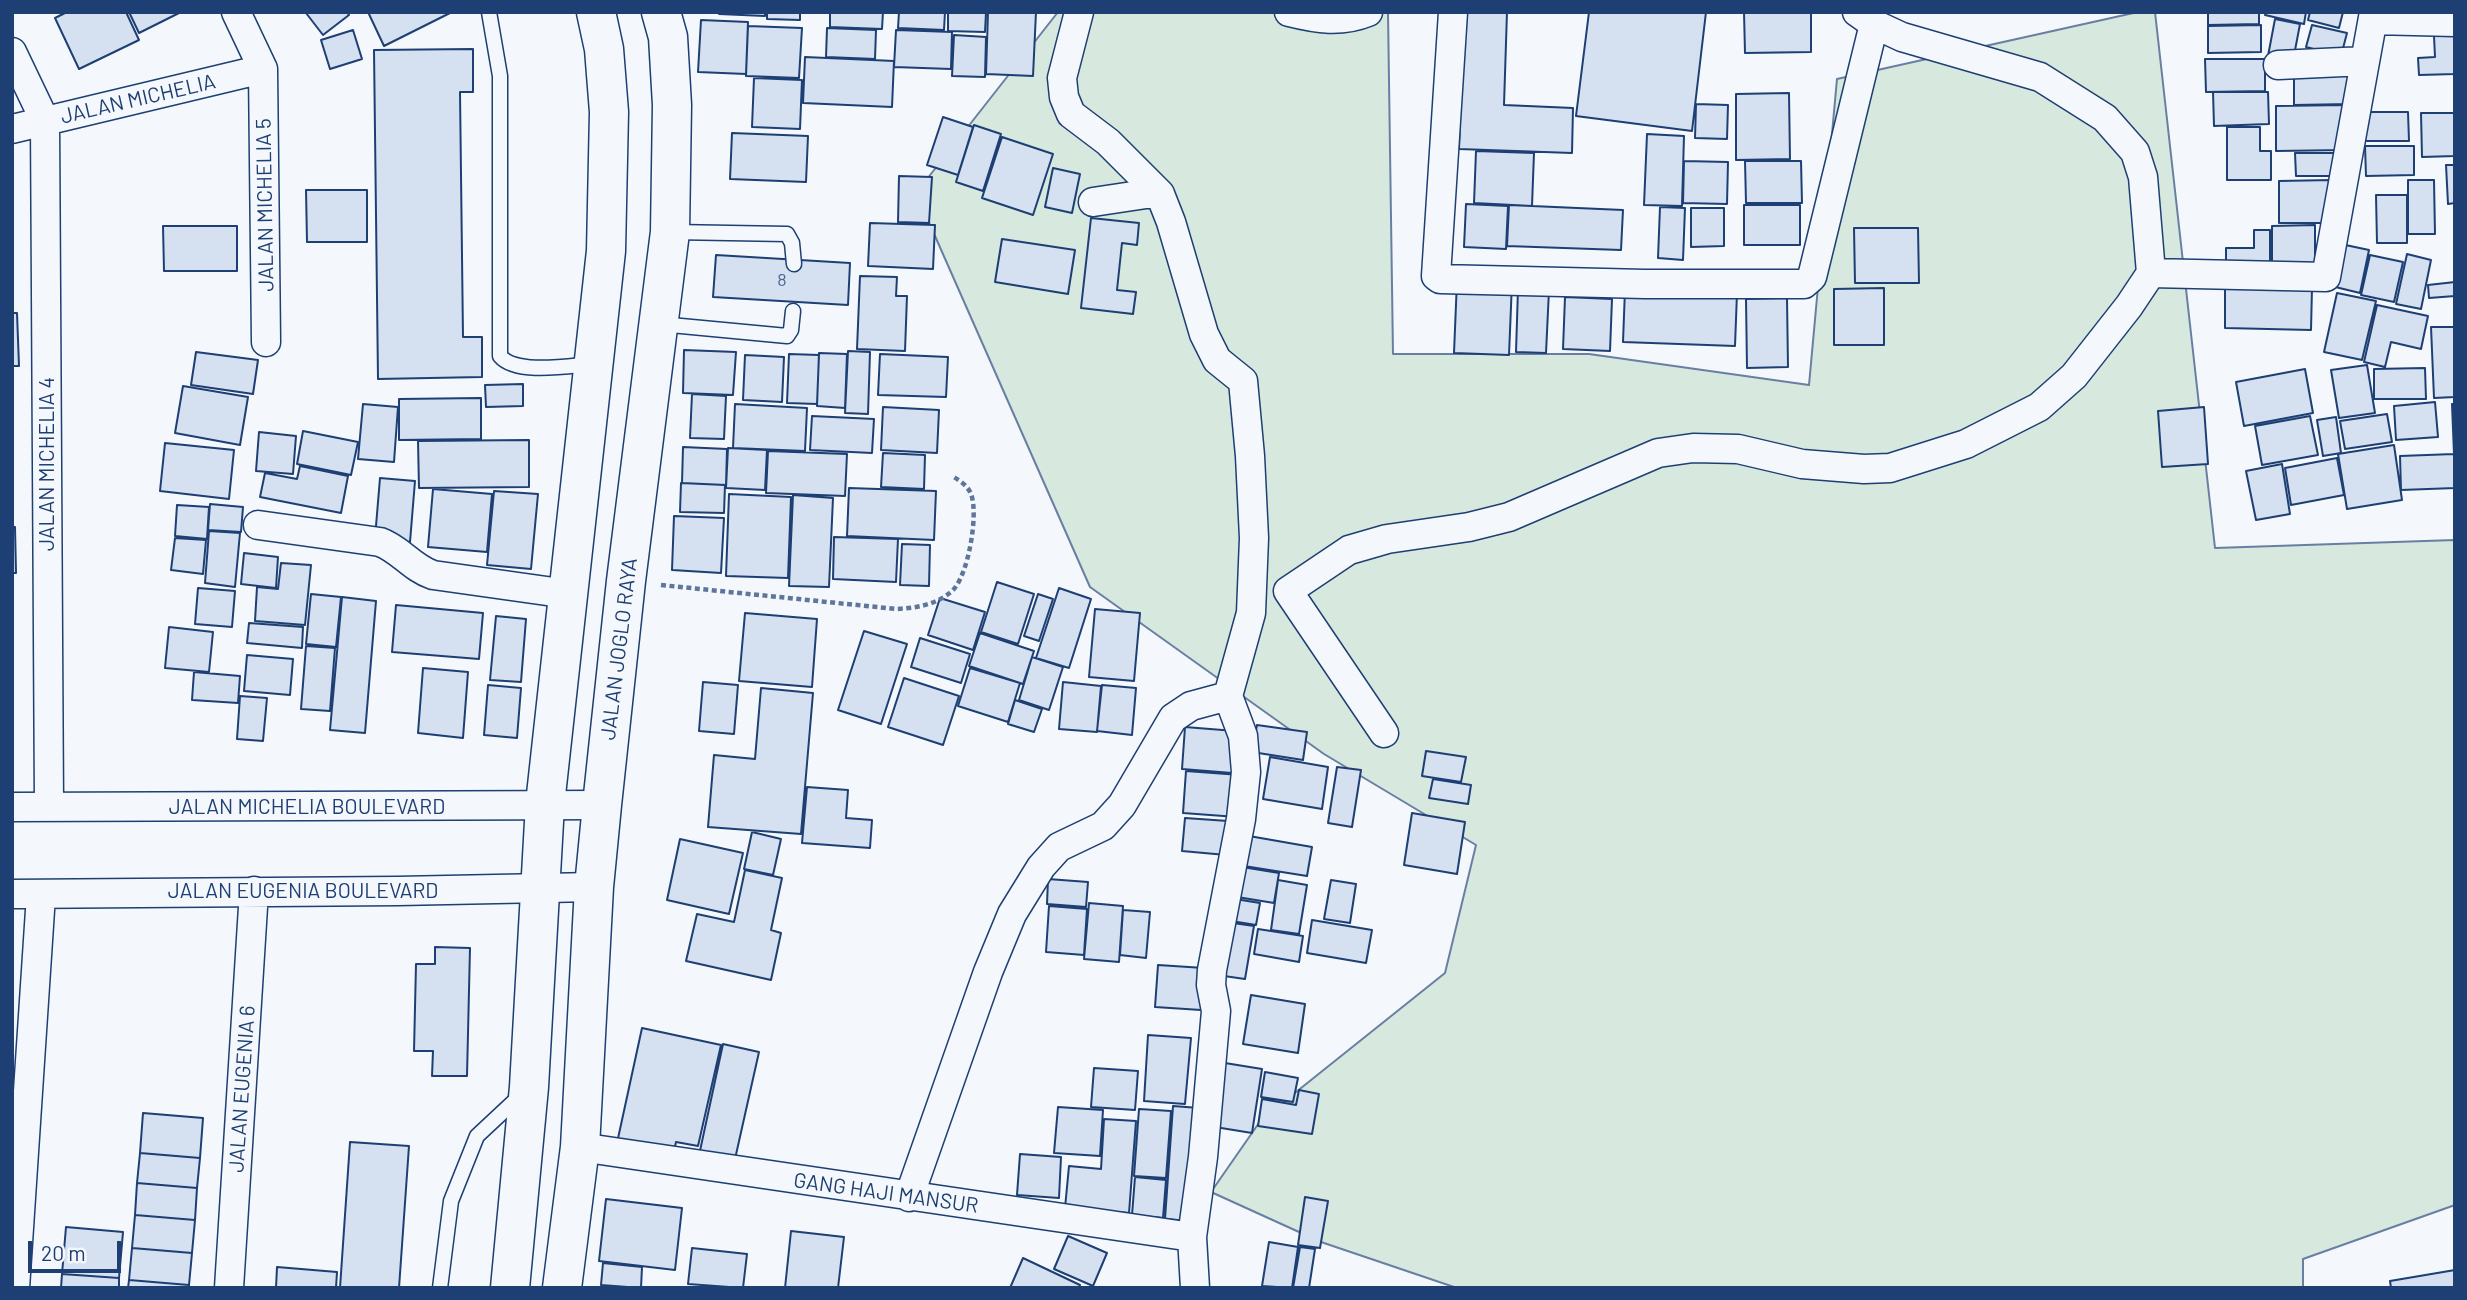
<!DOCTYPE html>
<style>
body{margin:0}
#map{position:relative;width:2467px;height:1300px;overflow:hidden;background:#f4f7fb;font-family:Barlow,sans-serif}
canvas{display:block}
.frame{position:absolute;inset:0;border:14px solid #1d3f73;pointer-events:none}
.scale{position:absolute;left:28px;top:1241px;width:93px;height:32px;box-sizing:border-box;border:4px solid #1d3f73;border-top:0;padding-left:9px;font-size:21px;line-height:24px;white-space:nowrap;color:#1d3f73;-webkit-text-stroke:5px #f4f7fb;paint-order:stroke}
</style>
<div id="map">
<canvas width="2467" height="1300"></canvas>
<div class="frame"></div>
<div class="scale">20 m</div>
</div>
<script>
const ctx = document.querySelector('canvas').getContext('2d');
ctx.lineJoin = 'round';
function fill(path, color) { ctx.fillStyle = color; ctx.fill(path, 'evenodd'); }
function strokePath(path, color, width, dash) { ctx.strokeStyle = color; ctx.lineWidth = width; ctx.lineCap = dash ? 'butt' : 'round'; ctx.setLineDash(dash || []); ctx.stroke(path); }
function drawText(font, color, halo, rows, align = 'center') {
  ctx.font = font + ' Barlow,sans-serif'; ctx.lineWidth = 5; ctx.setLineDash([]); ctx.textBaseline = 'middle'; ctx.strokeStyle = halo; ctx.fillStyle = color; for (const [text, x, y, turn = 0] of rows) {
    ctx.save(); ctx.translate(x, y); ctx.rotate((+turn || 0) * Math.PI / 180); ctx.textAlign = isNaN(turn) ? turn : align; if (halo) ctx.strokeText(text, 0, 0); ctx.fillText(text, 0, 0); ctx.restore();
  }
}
const green = new Path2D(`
 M1058,12H1388L1393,354H1589L1809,385L1837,79L2138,12H2155L2215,548L2455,540V1205L2303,1259V1288H1457L1321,1242L1211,1192L1261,1120L1445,973L1476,845L1324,754L1090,587L916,193Z`);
fill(green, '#d7e8df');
strokePath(green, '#687fa3', 2);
const building = new Path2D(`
 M67,12H126L139,40L79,69L55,18Z
 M129,12H181L139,33Z
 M347,12L349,15L323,35L306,13Z
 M368,12H452L384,46Z
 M719,12H765V16L719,14Z
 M767,12H800V20L767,19Z
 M830,12H883L882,29L830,27Z
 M899,12H945L944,30L898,28Z
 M948,12H986L985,32L948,31Z
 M988,12H1036L1033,76L986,74Z
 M1464,12H1507L1504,105L1573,108L1572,153L1459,149Z
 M1589,12H1706L1692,131L1576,116Z
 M1744,12H1811V52L1745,53Z
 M2208,12H2259V24L2208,25Z
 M2266,12H2306L2304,24L2265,15Z
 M2310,12H2343L2339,28L2308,20Z
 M2275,19L2300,24L2293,61L2268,56Z
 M701,20L748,22L746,74L698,72Z
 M2261,25V52L2208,53V26Z
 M2312,25L2347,33L2341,56L2306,47Z
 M748,26L802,28L799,78L746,76Z
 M827,28L876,30L875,59L826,57Z
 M353,30L362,59L330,69L321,40Z
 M896,30L952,32L951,69L894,67Z
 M954,35L986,37L985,77L952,76Z
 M2455,35V74L2419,75L2418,58L2435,57L2434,36Z
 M473,49V92H460L463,337H482V377L378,379L374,50Z
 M805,57L894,61L892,107L803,103Z
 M2205,59H2265V91L2206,92Z
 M2351,68V104L2294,105V69Z
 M754,78L802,80L800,129L752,127Z
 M2213,92H2268L2269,124L2214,126Z
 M1789,93L1790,159L1736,160V94Z
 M1696,104L1728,105L1727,139L1695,138Z
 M2345,105L2346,150L2276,151V106Z
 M2364,112H2408L2409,141H2364Z
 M2421,113H2455V156L2422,157Z
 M943,117L973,127L958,175L927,165Z
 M974,125L1001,134L983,191L956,182Z
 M2227,127H2260V151H2271V180H2227Z
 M732,133L808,136L806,182L730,179Z
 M1647,134L1684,136L1682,206L1644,205Z
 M1002,137L1053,154L1033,215L982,198Z
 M2365,146H2414V175L2366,176Z
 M1476,151L1534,153L1532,206L1474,203Z
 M2295,153H2341V176H2296Z
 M1684,161L1728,162L1727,204L1683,203Z
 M1745,161H1801L1802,203H1746Z
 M2446,165H2455V203L2448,204Z
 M1053,168L1080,174L1072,213L1045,207Z
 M899,176L932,177L929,223L898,222Z
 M2332,180V223H2279V181Z
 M2408,180H2434L2435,234H2408Z
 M306,190H367V242H307Z
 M2376,195H2407V243H2377Z
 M1466,204L1508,206L1506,249L1464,247Z
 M1509,205L1623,210L1621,250L1507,246Z
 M1744,205H1800V245H1744Z
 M1660,207L1685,208L1683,260L1658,258Z
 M1691,208H1724V246L1691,247Z
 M1091,218L1139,223L1137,245L1122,243L1117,290L1136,292L1133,314L1081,308Z
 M870,223L935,225L933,269L868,266Z
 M2315,225V269H2272V226Z
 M163,226H237V271H164Z
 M1854,228H1918L1919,283H1855Z
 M2254,230H2270V271H2226V248H2254Z
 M1002,239L1075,250L1068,294L995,282Z
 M2336,243L2369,250L2360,293L2327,285Z
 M2407,254L2431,260L2421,309L2396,304Z
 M716,255L850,263L848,305L713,297Z
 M2370,255L2403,262L2394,302L2361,295Z
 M860,276L897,277L896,296H907L905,351L857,349Z
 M1457,280L1512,282L1509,355L1454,353Z
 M2455,282V296L2429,298L2428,285Z
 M2225,286L2312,288L2311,330L2225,328Z
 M1884,288V345H1834V289Z
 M1518,289L1549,290L1546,353L1516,352Z
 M1625,289L1737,293L1735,346L1623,342Z
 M2337,293L2376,301L2362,360L2324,352Z
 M1565,297L1612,299L1610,351L1563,349Z
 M1787,298L1788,367L1747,368L1746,299Z
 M2377,305L2428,316L2421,349L2391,342L2385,367L2364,362Z
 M12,313H17L19,366H12Z
 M2431,327H2455V397L2434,398Z
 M684,350L736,352L733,395L683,393Z
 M848,351L870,352L868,414L845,413Z
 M196,352L258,360L253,394L191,385Z
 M819,353L847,354L845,408L817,406Z
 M789,354L819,355L817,404L787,403Z
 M880,354L948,357L946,397L878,395Z
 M745,355L784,357L782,402L743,400Z
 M2367,365L2375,413L2339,418L2331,370Z
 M2425,368L2426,399H2374V369Z
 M2305,369L2313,413L2244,426L2236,382Z
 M523,384V406L486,407L485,385Z
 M183,386L248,397L240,445L175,433Z
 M692,394L726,396L724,439L690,438Z
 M481,398V439L399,440V399Z
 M2435,402L2438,437L2396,440L2394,406Z
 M363,404L398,407L394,462L358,459Z
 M735,404L807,408L805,451L733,448Z
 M2452,404H2455V488L2401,490L2400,456L2454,454Z
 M883,407L939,410L937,453L881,450Z
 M2204,407L2208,464L2162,467L2158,411Z
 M2387,414L2392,442L2345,449L2340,421Z
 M812,416L874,419L872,453L810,450Z
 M2310,416L2318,455L2262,465L2255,426Z
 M2336,417L2341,453L2323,456L2317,420Z
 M303,431L358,442L351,475L297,464Z
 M259,432L296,436L293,474L256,471Z
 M529,440V487L419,488L418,441Z
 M165,443L234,450L229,499L160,491Z
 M2394,445L2402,500L2347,509L2338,454Z
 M683,447L727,449L726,485L682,483Z
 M728,448L767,450L765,490L726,488Z
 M768,451L847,454L845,496L766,493Z
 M883,453L925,455L924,489L881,487Z
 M2337,458L2344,495L2291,505L2285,468Z
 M2282,464L2290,514L2256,520L2246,471Z
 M300,466L348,476L341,513L260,497L265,473L297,479Z
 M380,478L415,481L410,542L375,538Z
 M681,483L725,485L724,513L680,512Z
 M849,488L936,491L934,540L847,536Z
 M433,489L492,494L487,552L428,547Z
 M494,491L538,494L531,569L487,565Z
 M729,494L791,497L788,578L726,576Z
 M793,495L833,498L829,587L789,586Z
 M210,504L243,507L241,532L208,530Z
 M177,505L209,507L207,539L175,536Z
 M674,516L724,518L721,573L672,570Z
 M12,527H15L16,573H12Z
 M209,531L240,533L235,587L205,583Z
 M834,537L898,539L896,582L833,579Z
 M175,538L206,540L203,574L171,570Z
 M902,544L930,545L929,586L900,585Z
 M244,553L278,557L276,588L241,584Z
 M281,563L311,565L305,625L255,621L257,587L278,589Z
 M997,582L1034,594L1018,644L981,632Z
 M198,588L235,591L232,627L195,624Z
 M1059,588L1091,599L1069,668L1036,658Z
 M311,594L341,597L336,647L306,644Z
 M1038,594L1053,599L1039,641L1024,636Z
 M342,597L376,601L365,733L330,730Z
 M940,598L985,612L973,650L928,635Z
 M396,605L483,613L479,659L392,652Z
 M1095,609L1140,613L1134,681L1089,677Z
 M745,613L817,619L812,687L739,681Z
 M496,616L526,619L521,682L490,680Z
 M249,623L303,627L302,648L247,643Z
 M169,627L213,632L209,672L165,668Z
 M864,631L907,644L881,724L838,710Z
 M980,633L1034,651L1023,684L969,666Z
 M920,638L970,654L961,683L911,667Z
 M306,646L335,648L330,711L301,709Z
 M247,655L293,659L290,695L244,691Z
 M1032,657L1063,667L1049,710L1019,700Z
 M423,668L468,672L463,738L418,733Z
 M970,668L1020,683L1008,722L958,706Z
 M194,672L240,676L238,703L192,700Z
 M904,678L959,696L943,745L888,727Z
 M703,682L738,685L734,734L699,731Z
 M1063,682L1101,686L1097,732L1059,729Z
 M488,685L521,688L517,738L484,735Z
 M1102,685L1136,688L1132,735L1097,731Z
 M761,688L813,693L801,834L708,827L714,755L755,759Z
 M240,696L267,698L263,741L237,739Z
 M1015,700L1042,709L1034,732L1008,724Z
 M1257,725L1307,732L1303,760L1252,752Z
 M1185,727L1235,731L1232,773L1182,769Z
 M1426,751L1466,757L1461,782L1422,776Z
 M1270,757L1328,767L1322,809L1263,799Z
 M1337,767L1361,770L1352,827L1328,823Z
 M1186,771L1240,775L1237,817L1183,813Z
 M1433,779L1471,785L1468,804L1429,798Z
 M807,787L848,790L846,818L872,820L870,848L802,843Z
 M1412,813L1465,822L1457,874L1404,865Z
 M1185,818L1228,821L1226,855L1182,851Z
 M752,832L781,839L773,875L744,869Z
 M1249,836L1312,847L1307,876L1244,866Z
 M680,839L743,853L729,914L667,900Z
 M1236,866L1279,873L1274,903L1231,896Z
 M745,870L782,878L771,930L781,933L771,980L686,961L697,914L734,922Z
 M1048,879L1088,882L1086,907L1047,904Z
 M1278,880L1307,885L1299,934L1271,930Z
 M1331,880L1356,884L1350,923L1324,919Z
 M1229,898L1260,903L1256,925L1225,920Z
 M1089,903L1123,906L1119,962L1084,959Z
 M1049,906L1087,909L1084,955L1046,952Z
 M1123,910L1150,912L1146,958L1120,955Z
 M1312,920L1372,930L1366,963L1307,953Z
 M1226,922L1254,926L1245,979L1217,975Z
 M1258,929L1303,936L1299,962L1254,954Z
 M435,947L470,948L467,1076H432L433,1051H414L416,964H435Z
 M1158,965L1204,968L1201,1010L1155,1007Z
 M1251,995L1305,1004L1298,1053L1243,1044Z
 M642,1028L721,1045L698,1146L676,1142L673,1156L617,1143Z
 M1148,1035L1191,1038L1185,1104L1144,1101Z
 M723,1044L759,1052L733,1168L698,1160Z
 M1225,1063L1262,1069L1252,1133L1215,1127Z
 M1094,1068L1138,1071L1135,1110L1091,1107Z
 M1265,1072L1298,1078L1293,1102L1261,1097Z
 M1299,1090L1319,1094L1312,1134L1258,1126L1262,1099L1296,1105Z
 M1173,1106L1199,1108L1190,1221L1165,1219Z
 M1058,1107L1103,1110L1100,1156L1054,1153Z
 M1139,1109L1171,1111L1166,1178L1134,1176Z
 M143,1113L203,1118L200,1158L140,1153Z
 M1104,1119L1136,1121L1129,1213L1065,1208L1069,1166L1101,1169Z
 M350,1142L409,1146L399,1288H340Z
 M140,1153L200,1158L197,1188L137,1183Z
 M1020,1154L1061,1157L1059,1198L1017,1195Z
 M1135,1177L1166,1180L1163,1218L1132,1215Z
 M137,1183L197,1188L195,1220L135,1215Z
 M1305,1197L1328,1201L1320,1248L1298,1245Z
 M606,1199L682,1208L675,1270L599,1261Z
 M135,1215L195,1220L192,1253L132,1248Z
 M66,1227L123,1232L119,1278L62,1274Z
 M791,1231L844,1237L838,1288H785Z
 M1068,1236L1107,1253L1093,1286L1054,1269Z
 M1269,1242L1298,1247L1292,1288L1262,1286Z
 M1300,1247L1315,1249L1309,1288H1293Z
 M132,1248L192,1253L189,1285L129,1280Z
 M692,1248L747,1254L743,1288L688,1284Z
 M1023,1258L1080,1285L1079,1288H1010Z
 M603,1263L642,1267L641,1288L601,1285Z
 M277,1267L337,1272L336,1288H276Z
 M2455,1270V1288H2391L2390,1281Z
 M62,1274L119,1278V1288H61Z
 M129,1280L189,1285V1288H128Z`);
fill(building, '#d5e0f0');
strokePath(building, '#1d3f73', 2);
const service = new Path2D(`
 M489,12L500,76V356C516,375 568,366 591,364
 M672,232L787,234L792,243L794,264
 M660,324L787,336L791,330L793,311
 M440,1288L451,1201L477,1136L522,1094`);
const minor = new Path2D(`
 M236,12L263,69L266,342
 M1079,12L1062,78L1064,97L1071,114L1108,142L1160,194L1171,222L1204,334L1217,360L1243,381L1250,456L1254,538L1251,613L1228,696L1243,736L1246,772L1241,819L1212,970L1211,985L1216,1011L1203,1157L1192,1237L1195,1288
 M1289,12C1317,19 1341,23 1368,12
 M1453,12L1436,276L1440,279L1645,284H1804L1812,277L1874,24
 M2373,20L2455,22
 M12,52L45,121L49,807
 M2278,65L2365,61
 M12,129L263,69
 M1093,202L1146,194H1160
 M2151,273L2326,277L2374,12
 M258,525L380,542C400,549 412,568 433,575L568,594
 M1384,733L1288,591L1349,550L1387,539L1469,527L1509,517L1658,453L1693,448L1738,449L1802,464L1864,469L1890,468L1966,444L2039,407L2074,376L2129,306L2151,273L2143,177L2135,152L2105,118L2040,77L1902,37L1874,24L1857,12
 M12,807L602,805
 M12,894L398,891L594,887
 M580,1147L1192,1237
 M909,1197L988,972L1012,914L1041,867L1059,847L1103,826L1122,805L1173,718L1191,706L1228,696
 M15,1288L41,895
 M229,1288L254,891`);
const secondary = new Path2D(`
 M510,1288L529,1087L545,804L606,251L609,112L604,49L596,12
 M562,1288L580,1147L594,887L602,805L626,581L670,232L672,105L668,37L661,12`);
strokePath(service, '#1d3f73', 17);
strokePath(minor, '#1d3f73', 31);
strokePath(secondary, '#1d3f73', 41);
strokePath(new Path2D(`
 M2192,12V13
 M661,585L896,609C916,608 936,605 952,591C968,577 979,514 971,494C968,486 959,480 952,476`), '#5e769c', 4.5, [5, 3.5]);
strokePath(service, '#f4f7fb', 14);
strokePath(minor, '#f4f7fb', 28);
strokePath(secondary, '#f4f7fb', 38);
drawText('18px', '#4b6792', null, [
 ["8",782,280]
]);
drawText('21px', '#1d3f73', '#f4f7fb', [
 ["JALAN MICHELIA",138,99,-13],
 ["JALAN MICHELIA 5",265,205,-91],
 ["JALAN MICHELIA 4",47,464,-90],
 ["JALAN JOGLO RAYA",619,649,-83],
 ["JALAN MICHELIA BOULEVARD",307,807],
 ["JALAN EUGENIA BOULEVARD",303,891],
 ["JALAN EUGENIA 6",242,1089,-86],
 ["GANG HAJI MANSUR",886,1193,8]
]);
</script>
